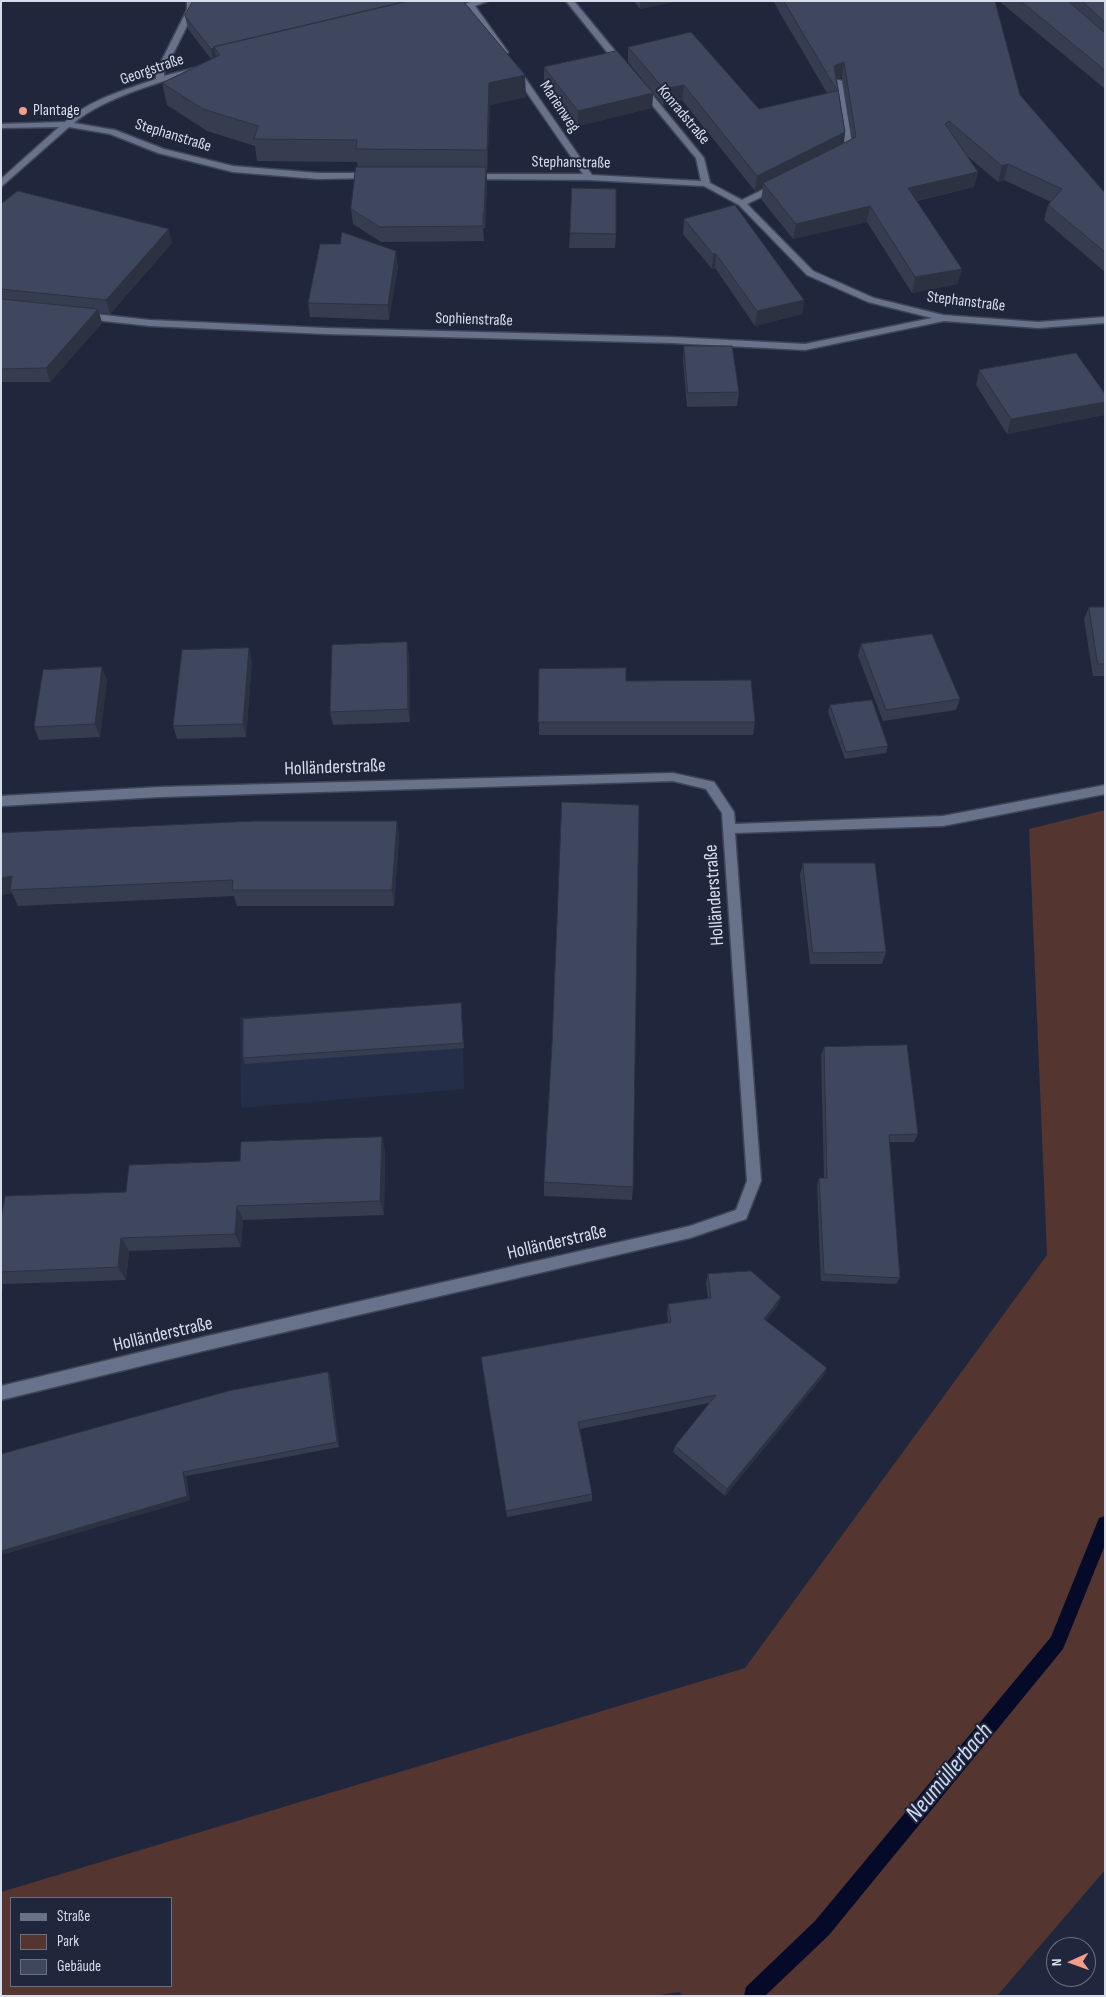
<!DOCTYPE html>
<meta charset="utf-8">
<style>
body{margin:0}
#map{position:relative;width:1106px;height:1997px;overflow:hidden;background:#20273c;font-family:"Sofia Sans Condensed",sans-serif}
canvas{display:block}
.frame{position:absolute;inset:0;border:2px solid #d7ddeb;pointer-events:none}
.legend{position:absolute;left:10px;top:1897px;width:162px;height:90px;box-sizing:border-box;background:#20273c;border:1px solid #697082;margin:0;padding:6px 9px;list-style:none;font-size:15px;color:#d7ddeb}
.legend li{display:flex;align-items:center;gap:10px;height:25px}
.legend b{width:25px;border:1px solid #697082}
.north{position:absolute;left:1046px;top:1937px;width:50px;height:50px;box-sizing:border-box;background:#20273c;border:1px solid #697082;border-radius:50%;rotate:268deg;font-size:14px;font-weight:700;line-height:20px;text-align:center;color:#d7ddeb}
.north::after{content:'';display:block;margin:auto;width:18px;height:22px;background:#f49d8d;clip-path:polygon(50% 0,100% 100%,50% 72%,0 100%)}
</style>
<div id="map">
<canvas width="1106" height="1997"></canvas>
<div class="frame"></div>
<ul class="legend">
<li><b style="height:6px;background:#69728b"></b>Straße</li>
<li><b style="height:14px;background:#543530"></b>Park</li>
<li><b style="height:14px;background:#3f475e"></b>Gebäude</li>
</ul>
<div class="north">N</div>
</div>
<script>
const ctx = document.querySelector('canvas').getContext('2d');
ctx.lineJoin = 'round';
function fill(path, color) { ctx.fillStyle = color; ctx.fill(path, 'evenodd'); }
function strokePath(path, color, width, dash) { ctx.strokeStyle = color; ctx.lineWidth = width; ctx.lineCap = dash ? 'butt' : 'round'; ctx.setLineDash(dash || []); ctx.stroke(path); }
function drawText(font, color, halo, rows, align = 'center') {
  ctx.font = font + ' "Sofia Sans Condensed",sans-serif'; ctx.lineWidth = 4; ctx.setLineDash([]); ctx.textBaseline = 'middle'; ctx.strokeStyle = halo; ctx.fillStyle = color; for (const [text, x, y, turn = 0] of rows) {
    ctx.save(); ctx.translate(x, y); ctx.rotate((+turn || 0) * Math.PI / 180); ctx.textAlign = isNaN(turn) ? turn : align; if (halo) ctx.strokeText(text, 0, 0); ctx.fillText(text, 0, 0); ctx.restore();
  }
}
fill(new Path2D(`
 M462,1003L464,1089L241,1108L240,1017Z`), '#252e49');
fill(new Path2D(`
 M1105,810V1870L997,1996H683L679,1992L654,1996H1V1892L745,1668L1047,1255L1029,829ZM11,1898H171V1986H11Z`), '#543530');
fill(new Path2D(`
 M1105,1516V1545L1063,1649L829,1935L765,1996H744L746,1987L815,1921L1051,1637L1099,1518Z`), '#050a29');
const minor = new Path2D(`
 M187,1H195V10L164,72V76L202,66L206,68L205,70C170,78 100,99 74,123L115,130L164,149L233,166L318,173H370L373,174V178L318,179L233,172L158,153L110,134L69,127L1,187V179L59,127L1,128V124L65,122C90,99 125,90 156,79V72L187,10Z
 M474,1H488L475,6L508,52L507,54H501L469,7L450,12L446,10Z
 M566,1H574L625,63V67H619Z
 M513,69H519L592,175L701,181L696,158L638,88L645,86L704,158L710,183L742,200L774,184H780V188L747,204L813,271L874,298L943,315L1038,322L1105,317V323L1038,328L944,321L805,350L671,343L326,334L150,326L85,319L80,316L85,313L150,320L326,328L671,337L805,344L932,318L868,302L807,275L739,205L704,186L589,180L467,179L466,177L470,174H583L512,71Z
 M835,79L842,81L853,150L842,157L838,154L845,149Z
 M673,773L714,782L734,812L735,824L943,816L1105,785V794L943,826L735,833L761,1181L746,1219L690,1238L203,1351L1,1400V1386L203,1337L690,1226L736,1210L747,1181L722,813L706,789L673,781L160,797L1,806V796L160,787Z`);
strokePath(minor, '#3f4556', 3);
fill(minor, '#69728b');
fill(new Path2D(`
 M634,1H678L640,9Z
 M773,1H995L1020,95L1105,193V272L1044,220L1048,205L1051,202L1004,180L998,182L966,155L978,172L974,187L917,201L958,284L912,293L867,222L793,239L761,199L763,188L755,191L682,100L663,105L628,62V47L759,109L827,93ZM842,77L852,140L844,143L845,132L837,79Z
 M999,1H1105V89Z
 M185,16L526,97L490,105L487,172V182L485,228H483L484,241L381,242L353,224L351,209L358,167L357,162L257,161L255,146L207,131L167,105L162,83L211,59L188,29Z
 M544,67L653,93L652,108L578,126L544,82Z
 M1,204L172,243L110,314L99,313L102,323L50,382H1Z
 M684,219L804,300L802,314L755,326L715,268L712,269L683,234Z
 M570,233L616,234L615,248H569Z
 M398,266L389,320L310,317L308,303Z
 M684,346L739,392L737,406L687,407L683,361Z
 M979,370L1104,415L1007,434L976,385Z
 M1089,607H1105V676H1093L1084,619Z
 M861,644L960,699L956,710L883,721L858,656Z
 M409,655L410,722L333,725L330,712Z
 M252,661L246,737L177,739L173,726Z
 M539,669L626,681L755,722L753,735H539Z
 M107,680L100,737L39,740L34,727Z
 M830,705L888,746L886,753L845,759L828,712Z
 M397,821L399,838L394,906H237L234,896L18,906L12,893L1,895V833Z
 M803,863L886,952L882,964H810L800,875Z
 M461,1003L464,1048L245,1064L243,1058Z
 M824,1047L918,1134L914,1142H889L900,1278L896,1284L821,1281L817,1185L819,1178H824L821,1055Z
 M382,1137L385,1151L384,1215L243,1220L241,1247L129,1251L126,1280L3,1284L1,1301V1219L126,1192L240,1161Z
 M544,1182L633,1187L632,1200L544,1196Z
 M708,1274L778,1305L766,1321L827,1368L824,1375L725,1496L673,1452L675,1446L709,1403L580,1429L592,1494V1501L507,1517L482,1365L668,1323L667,1313L668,1304L708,1299L706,1283Z
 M328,1372L330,1376L339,1447L186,1476L190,1500L1,1555Z`), '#363d51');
fill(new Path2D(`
 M640,1H678L640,9Z
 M214,48L217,61L213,62L211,49Z
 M844,62L842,77L832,81L834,66Z
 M525,75L526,97L490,105L487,172V150L489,83Z
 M684,85L682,100L663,105L664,89Z
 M653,93L652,108L578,126V111Z
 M845,132L843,148L763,183V188L755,191L757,176Z
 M1008,164L1004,180L998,182L1002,166Z
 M486,167L487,182L485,228L484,213Z
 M978,172L974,187L905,203L908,188Z
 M870,206L867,222L793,239L796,224Z
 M169,229L172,243L110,314L106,300Z
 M396,251L398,266L389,320L388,305Z
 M713,254H716L715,268L712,269Z
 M962,269L958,284L912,293L915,277Z
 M804,300L802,314L755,326L757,311Z
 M98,309L102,323L50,382L46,368Z
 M1105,402L1104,415L1007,434L1011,419Z
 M407,642L409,655L410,722L408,709Z
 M249,648L252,661L246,737L243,724Z
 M102,667L107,680L100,737L95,724Z
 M397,821L399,838L394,906L392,890Z
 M12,876L10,890L12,893L1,895V878Z
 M382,1137L385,1151L384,1215L380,1201Z
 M237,1206L243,1220L241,1247L235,1234Z
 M121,1238L129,1251L126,1280L118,1267Z
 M1,1282L3,1284L1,1301Z
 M781,1297L778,1305L761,1328L764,1319Z
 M827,1368L824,1375L725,1496L727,1489Z
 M328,1372L330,1376L339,1447L337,1442Z
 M183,1472L186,1476L190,1500L1,1555V1551Z`), '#2c3242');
const building = new Path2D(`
 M193,1H408L214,47V48L211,49L185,16Z
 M408,1H463L525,75L489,83L487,150L356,149L357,140L254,139L258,126L203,109L162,83L220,55L214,47Z
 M784,1H995L1020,95L1105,193V252L1048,205L1062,189L1008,164L1002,166L949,121L945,124L978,172L908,188L962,269L915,277L870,206L796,224L763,183L856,137L844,62L834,66L845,132L757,176L684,85L664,89L628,47L691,32L759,109L837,91Z
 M1021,1H1068L1105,33V70Z
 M1082,1H1105V22Z
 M617,51L653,93L578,111L544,67Z
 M356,167H486L484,213H483V226L380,227L351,209Z
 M572,188L616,189V234L570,233Z
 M18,191L169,229L106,300L1,289V204Z
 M735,205L804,300L757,311L716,254H713L684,219Z
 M342,232L396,251L388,305L308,303L320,244H340Z
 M1,299L98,309L46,368L1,369Z
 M684,346H732L739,392L688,393Z
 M1076,353L1105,394V402L1011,419L979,370Z
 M1089,607H1105V664H1098Z
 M932,634L960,699L886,710L861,644Z
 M407,642L408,709L330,712L332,645Z
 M249,648L243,724L173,726L182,650Z
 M102,667L95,724L34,727L43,670Z
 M626,668V681L751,680L755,722H538L539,669Z
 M872,700L888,746L846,752L830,705Z
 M562,802L639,805L633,1187L544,1182L552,1044Z
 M256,821H397L392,890H232L233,880L10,890L12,876L1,878V833Z
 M803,863H875L886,952L813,953Z
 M461,1003L463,1043L243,1058V1019Z
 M907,1045L918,1134L889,1135L900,1278L824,1274L819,1178H827L824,1047Z
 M382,1137L380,1201L237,1206L235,1234L121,1238L118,1267L1,1272V1219L5,1196L126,1192L129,1165L240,1161L241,1142Z
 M751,1271L781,1297L764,1319L827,1368L727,1489L675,1446L716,1395L578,1422L592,1494L506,1511L481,1357L671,1322L668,1304L711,1298L708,1274Z
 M328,1372L337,1442L183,1472L187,1496L1,1551V1454L228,1391Z`);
fill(building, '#3f475e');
strokePath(building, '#2c3242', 1);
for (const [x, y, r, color] of [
 [23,111,5,"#f49d8d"]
]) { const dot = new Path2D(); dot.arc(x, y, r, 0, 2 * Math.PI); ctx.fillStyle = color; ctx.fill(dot); strokePath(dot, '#20273c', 2); }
drawText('16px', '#d7ddeb', '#20273c', [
 ["Georgstraße",152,70,-19],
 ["Marienweg",559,107,56],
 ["Konradstraße",683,115,50],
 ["Stephanstraße",173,136,17],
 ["Stephanstraße",571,163,1],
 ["Stephanstraße",966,302,7],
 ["Sophienstraße",474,320,2]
]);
drawText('16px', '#d7ddeb', '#20273c', [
 ["Plantage",33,111]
], 'left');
drawText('19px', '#d7ddeb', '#20273c', [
 ["Holländerstraße",335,768,-2],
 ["Holländerstraße",715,895,-94],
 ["Holländerstraße",557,1243,-13],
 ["Holländerstraße",163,1335,-13]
]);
drawText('italic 24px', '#d1daf4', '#20273c', [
 ["Neumüllerbach",950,1773,-50]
]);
</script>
